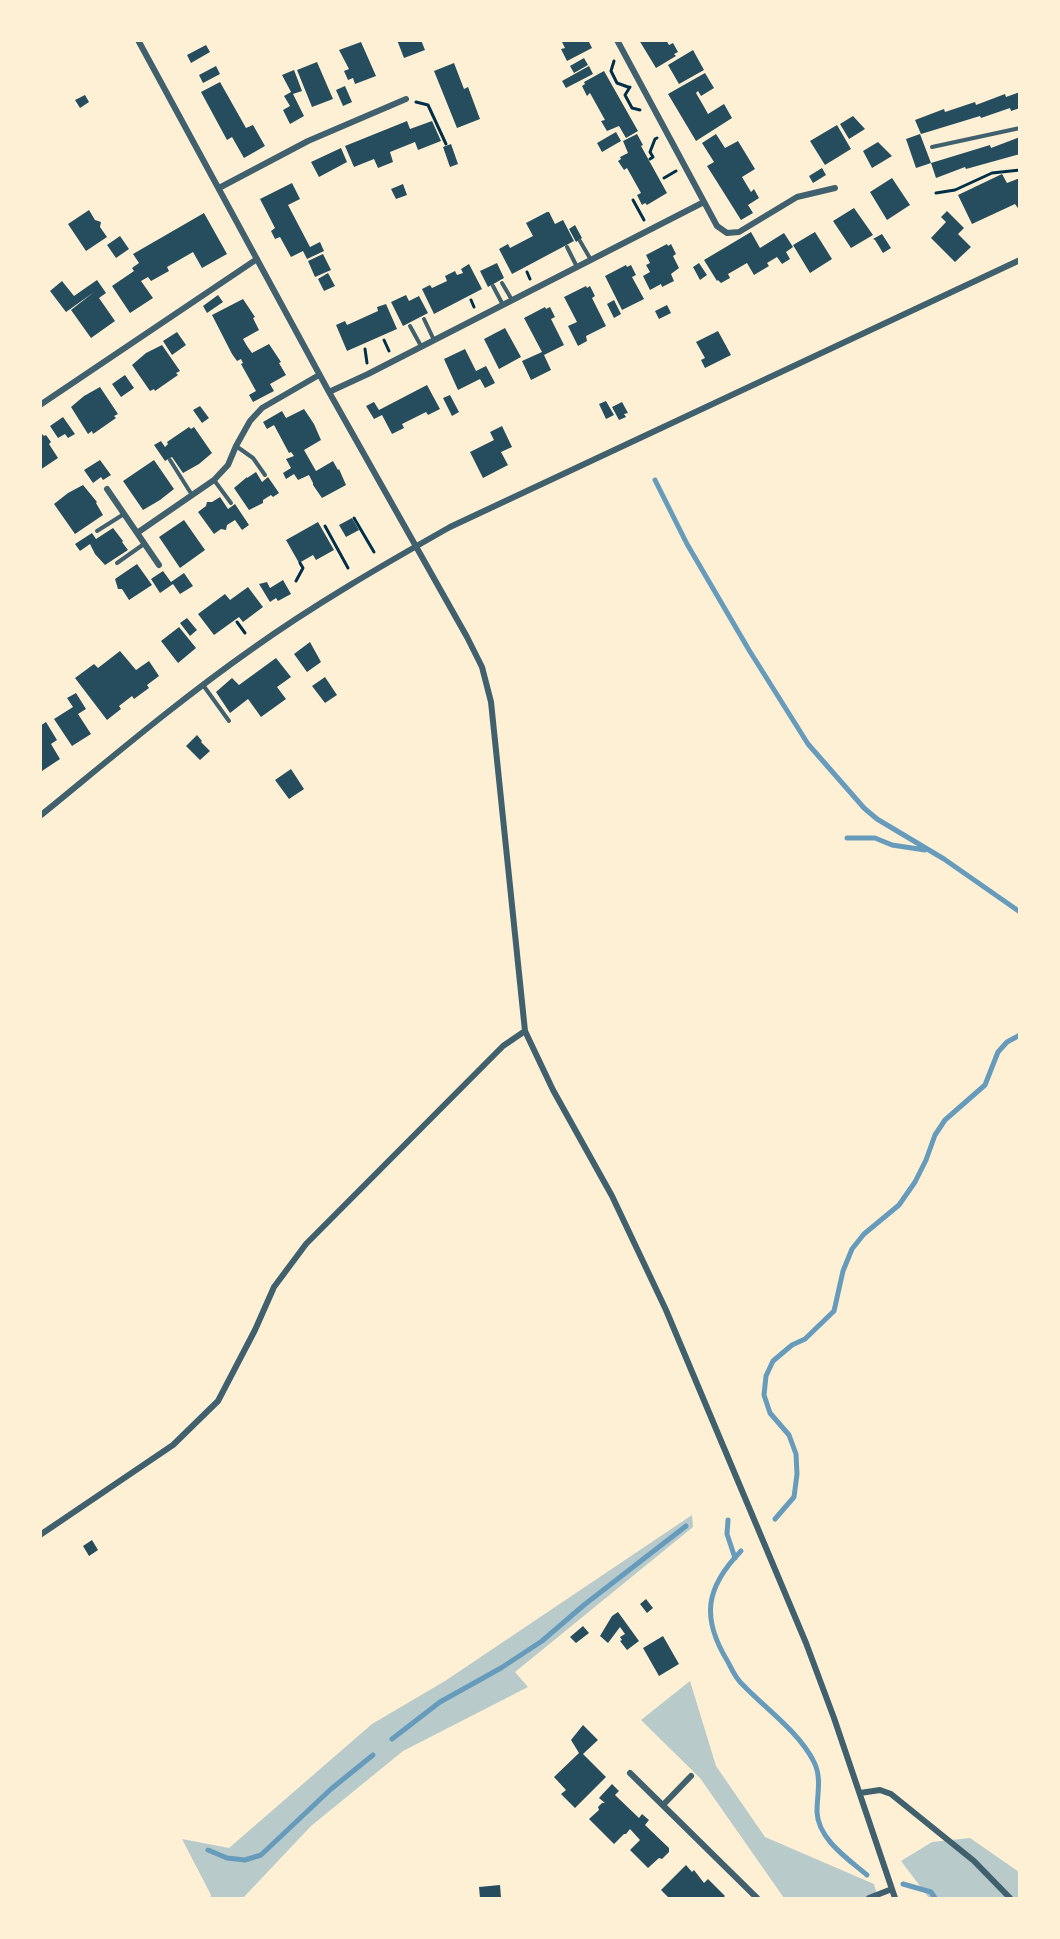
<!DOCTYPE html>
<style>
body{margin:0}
#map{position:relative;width:1060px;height:1939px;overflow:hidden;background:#fdf0d5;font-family:Barlow,sans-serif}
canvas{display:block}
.frame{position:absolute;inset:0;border:42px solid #fdf0d5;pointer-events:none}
</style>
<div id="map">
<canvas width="1060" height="1939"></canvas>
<div class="frame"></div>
</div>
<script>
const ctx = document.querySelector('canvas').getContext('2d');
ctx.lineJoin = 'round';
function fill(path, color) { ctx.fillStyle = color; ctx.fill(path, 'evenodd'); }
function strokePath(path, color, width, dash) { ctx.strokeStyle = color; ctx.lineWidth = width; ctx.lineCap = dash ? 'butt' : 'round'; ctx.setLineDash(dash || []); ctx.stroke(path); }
fill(new Path2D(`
 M692,1515L693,1527L515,1672L528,1687L403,1751L311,1826L243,1898H210L211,1895L182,1839L229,1848L372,1724L445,1681Z
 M690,1681L716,1766L765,1837L874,1884L878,1898H784L700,1778L641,1720Z
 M970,1838L1019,1872V1898H929L901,1861L932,1842Z`), '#b9caca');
strokePath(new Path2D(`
 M655,480L687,544L749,650L808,744L864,808L877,819L944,859L1020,912
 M847,838H875L892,845L925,850
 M775,1519L794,1497L797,1474L796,1454L789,1435L770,1413L764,1395L766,1376L773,1361L792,1345L805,1339L834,1311L843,1271L852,1249L864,1234L899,1205L915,1182L926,1160L935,1135L945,1120L985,1085L998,1052L1007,1042L1020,1035
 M728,1520L727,1534L735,1558
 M741,1551C705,1588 701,1618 728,1662C732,1670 736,1679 743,1685C766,1709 799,1732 814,1762C822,1778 817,1794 817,1812C818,1839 848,1859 867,1875
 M392,1739L440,1702L501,1668L542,1641L584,1605L686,1526
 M208,1850L227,1858L245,1860L261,1855L331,1789L373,1755
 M903,1884L931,1892L935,1898`), '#669bbc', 5);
fill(new Path2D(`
 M397,40H421L425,50L404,58Z
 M561,40H588L592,48L567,61L561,49L565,48Z
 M639,40H666L669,45L673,43L678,52L674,54L676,56L656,68Z
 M361,42L376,76L355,84L353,78L348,80L344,71L349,69L339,50Z
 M206,45L210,52L191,63L187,55Z
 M693,50L704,70L679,84L668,65Z
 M584,58L588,65L574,73L570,66Z
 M317,62L333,99L312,107L297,70Z
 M454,63L464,89L468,87L480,119L457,128L434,71Z
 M216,66L220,74L203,83L199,75Z
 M589,66L593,74L566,88L562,81Z
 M294,70L302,91L293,94L304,116L290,124L283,110L290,106L284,96L291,92L282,75Z
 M604,71L638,131L626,138L619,126L607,131L601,121L605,120L590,93L587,96L582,86L585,84L584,82Z
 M705,73L714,88L701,96L698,91L696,93L703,105L708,114L724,104L732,118L696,141L668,94Z
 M220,82L246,128L253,125L265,146L244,158L232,137L227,140L201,92Z
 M345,86L352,102L343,106L336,90Z
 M1020,92V108L1011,111L1010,108L981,118L980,116L921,134L915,120L944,109L945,112L975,102L976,105L1005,94L1006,97Z
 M85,95L89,102L80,108L75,100Z
 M853,116L865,129L849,139L840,124Z
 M407,121L410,129L432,121L441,141L418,150L415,142L390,152L393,162L378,168L374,159L354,167L345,146Z
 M837,125L851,149L825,165L810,141Z
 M616,132L621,141L602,152L597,143Z
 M637,134L643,145L641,146L667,193L647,205L645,203L642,205L637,195L641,193L627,168L624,170L618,161L621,159L620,157L628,153L623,141Z
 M716,134L725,148L738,141L755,169L742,177L751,192L754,189L759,198L748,205L753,213L741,220L707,166L714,162L702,143Z
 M920,134L931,163L916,168L906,139Z
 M1020,137V154L966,169L965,167L936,178L931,163L990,145L991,148Z
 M878,142L892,156L872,168L863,151Z
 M451,144L458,164L450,167L443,147Z
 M341,148L347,162L319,177L311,162Z
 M822,168L826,175L813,183L809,176Z
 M1002,174L1007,183L1020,178V211L1015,204L972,224L958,195Z
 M892,178L910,205L887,220L870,192Z
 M292,183L300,199L288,205L310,247L320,242L324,251L307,259L303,251L291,257L280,237L275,239L271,231L275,228L260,199Z
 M403,184L407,195L396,199L391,189Z
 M854,208L873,235L851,248L833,221Z
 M89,210L95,220L101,222L100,227L107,237L86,251L68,224Z
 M947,211L964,228L958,234L971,247L955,262L931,238L946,222L941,217Z
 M547,212H549L555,224L563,220L574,241L512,274L499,249L508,244L510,248L533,236L526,223Z
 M204,213L227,254L202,268L193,252L167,267L169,271L151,281L148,277L141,281L153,298L130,313L112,286L134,271L132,268L139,263L133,254Z
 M575,225L582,238L576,242L569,229Z
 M751,232L760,248L784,233L793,247L786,252L790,259L782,264L777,257L767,263L769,266L754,275L747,263L728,274L730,278L721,283L718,280L717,281L704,260Z
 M815,232L832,259L810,273L793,245Z
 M882,234L891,248L883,253L875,240L873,239Z
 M120,236L129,249L116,258L107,245Z
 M667,244L668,246L671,244L676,254L673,256L679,268L671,274L674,281L662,287L661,284L650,290L643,276L650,272L646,265L650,263L646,255Z
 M323,254L331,270L315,277L308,261Z
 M497,263L504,278L488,287L480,271Z
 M699,263L707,275L700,280L693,267Z
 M469,264L482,289L434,314L422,289L430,285L432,288L447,281L445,276L455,271L457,275L463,273L461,269Z
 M626,265L627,267L631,265L636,275L632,277L644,299L622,310L605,276Z
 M328,273L335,286L324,291L318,279Z
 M97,280L106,293L99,298L115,321L91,338L71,310L94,292L66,312L50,291L62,281L74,296Z
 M586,286L587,288L590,286L595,296L592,298L606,326L586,336L587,341L578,346L568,326L577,322L564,297Z
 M218,295L223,302L207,313L203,306Z
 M406,295L409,301L419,296L428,313L403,326L391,302Z
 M243,299L255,317L253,318L259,330L243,339L247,346L252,353L269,344L281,362L279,363L286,375L270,384L274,391L253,402L249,395L256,391L241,364L243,363L241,359L237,361L232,354L212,315Z
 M614,300L621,314L614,318L607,304Z
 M386,304L397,329L347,351L336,325L345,321L347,325L378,311L377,307Z
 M667,305L671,313L659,319L655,311Z
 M545,307L546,309L550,307L555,317L551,319L564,345L544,355L551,370L531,380L522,361L542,352L524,318Z
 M505,328L521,357L499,369L484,339Z
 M718,331L731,355L705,368L701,360L705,358L696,342Z
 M177,332L186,345L172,355L163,341Z
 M162,345L180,371L176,373L178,375L155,391L154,389L150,391L132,365L146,353Z
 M465,349L476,371L486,366L495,383L485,388L480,379L458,390L444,359Z
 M125,375L134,388L121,397L112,384Z
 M427,385L440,409L428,415L426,412L402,424L404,428L392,434L382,415L374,419L366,406L374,402L379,410Z
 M100,387L118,414L114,416L116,418L93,434L92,431L88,434L71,407L84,396Z
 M450,395L459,412L452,416L443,398Z
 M606,401L614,415L606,419L599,404Z
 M622,402L628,413L624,414L626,417L619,420L612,407Z
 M200,406L209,418L202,423L193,410Z
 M304,409L314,424L321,440L304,450L316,471L333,461L338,470L339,469L346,485L322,498L313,485V483L309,475L298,480L294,474L286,479L283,473L291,468L286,459L294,456L291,452L289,453L274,425L267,429L263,422L282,411L286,418Z
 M63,417L75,434L68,438L65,434L58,438L50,426Z
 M502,426L512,447L501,452L508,465L483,478L470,452L494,440L490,432Z
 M189,427L191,429L194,427L212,453L199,464L183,473L172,457L165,461L154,445L161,441L165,447L168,444L167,442Z
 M40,432L44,436L46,435L51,442L49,444L58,458L40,470Z
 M100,460L111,475L103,480L101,477L93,483L84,470Z
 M154,460L174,489L160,500L143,510L123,481Z
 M256,472L262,482L268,477L279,493L273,497L271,495L263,500V503L249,510L234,488L247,477V478Z
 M83,485L97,502L96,503L103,515L75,534L54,504L68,493Z
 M220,497L228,509L235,504L249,525L242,530L235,520L227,525L226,530L221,529L214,534L198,512L206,506L207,502H212Z
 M352,518L359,530L346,537L339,525Z
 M184,520L205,550L180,568L159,537Z
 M318,522L334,550L316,560L313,555L299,563L286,540Z
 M113,528L123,541L122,542L128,550L105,565L95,554L90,544L80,551L75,544L92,533L96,539Z
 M137,564L152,585L129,600L122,589H118L115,579Z
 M163,571L171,582L184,573L193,586L180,594L173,584L160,593L151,579Z
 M283,580L291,594L278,601L276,598L270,602L259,584L267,582L270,588Z
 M248,587L263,607L243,622L239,617L214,635L198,614L225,594L230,600Z
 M187,618L197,630L190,636L180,623Z
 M179,627L196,648L178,663L161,641Z
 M310,642L321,662L307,672L294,654Z
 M120,651L136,670L149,661L159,676L147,685L149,688L134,699L132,696L119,706L121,709L107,720L75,678L94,664L98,668Z
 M276,658L291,677L277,687L286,699L261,717L248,699L230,713L216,692L232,678L239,685Z
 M325,677L337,695L325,703L312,686Z
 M76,693L86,709L78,714L91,734L72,746L54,719L73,707L67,698Z
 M46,722L57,740L51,744L60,759L42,771L40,726Z
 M197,735L202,741L201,742L210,751L200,760L186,746Z
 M291,769L304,789L289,799L275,780Z
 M92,1540L98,1550L89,1556L83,1546Z
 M646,1599L653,1608L647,1613L640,1604Z
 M618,1612L639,1641L627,1650L620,1641L622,1640L620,1637L625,1634L620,1627L608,1643L600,1636L612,1616Z
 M583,1626L589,1633L576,1643L570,1637Z
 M663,1636L679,1664L659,1676L643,1648Z
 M583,1725L598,1740L583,1754L606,1777L575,1808L561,1794L566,1790L554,1777L579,1753L571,1740Z
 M612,1784L619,1791L615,1795L639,1818L642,1814L649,1820L645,1825L669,1848V1852L662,1859L659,1858L648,1868L630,1850L640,1840L630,1829L626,1834H624L614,1844L589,1819L599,1810L598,1807L602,1803H605L599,1798Z
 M686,1865L692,1872L694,1870L704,1883L708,1879L725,1896L723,1898H666L668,1897L661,1890Z
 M500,1885L501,1898H480L479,1887Z`), '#264d5e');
strokePath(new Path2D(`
 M614,61L611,71L617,83L628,87
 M630,87L625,95L632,108L640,110
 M416,102L428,105L446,144
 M650,159L653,157L650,152L655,139L657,138
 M664,178L676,171
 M936,193L955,190L992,173L1020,170
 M633,200L644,220
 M527,272L530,279
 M471,300L474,307
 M384,340L389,351
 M365,349L367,363
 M354,518L374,552
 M325,526L348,568
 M296,581L303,568L300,563
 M237,622L245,633`), '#003049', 3);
strokePath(new Path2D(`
 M932,147L1020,128
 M580,241L591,260
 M567,247L577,267
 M502,283L512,300
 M493,286L503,305
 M424,319L434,340
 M410,326L421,346
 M236,446L253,458L265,475
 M170,460L192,495
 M214,480L231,503
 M97,531L124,514
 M117,563L144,544
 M203,685L229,721`), '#3f606c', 4);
strokePath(new Path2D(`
 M138,40L329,392L467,637L482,667L491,702L525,1031L553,1090L612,1196L666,1310L806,1643L834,1718L895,1898
 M617,40L717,226L727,233L739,232L797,197L835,188
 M219,188L308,141L406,99
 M329,392L368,374L704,202
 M40,405L257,259
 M107,489L159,565
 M137,533L214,480L228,465L236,446L250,421L262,408L319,375
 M40,816C110,759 178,701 252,649C315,604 383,565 450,527L1020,260
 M40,1535L173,1445L218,1401L255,1330L274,1287L306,1244L503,1046L525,1031
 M630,1773L757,1898
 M860,1793L880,1790L891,1794L974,1861L1010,1898
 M663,1805L691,1776
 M869,1898L892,1889`), '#3f606c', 6);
</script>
